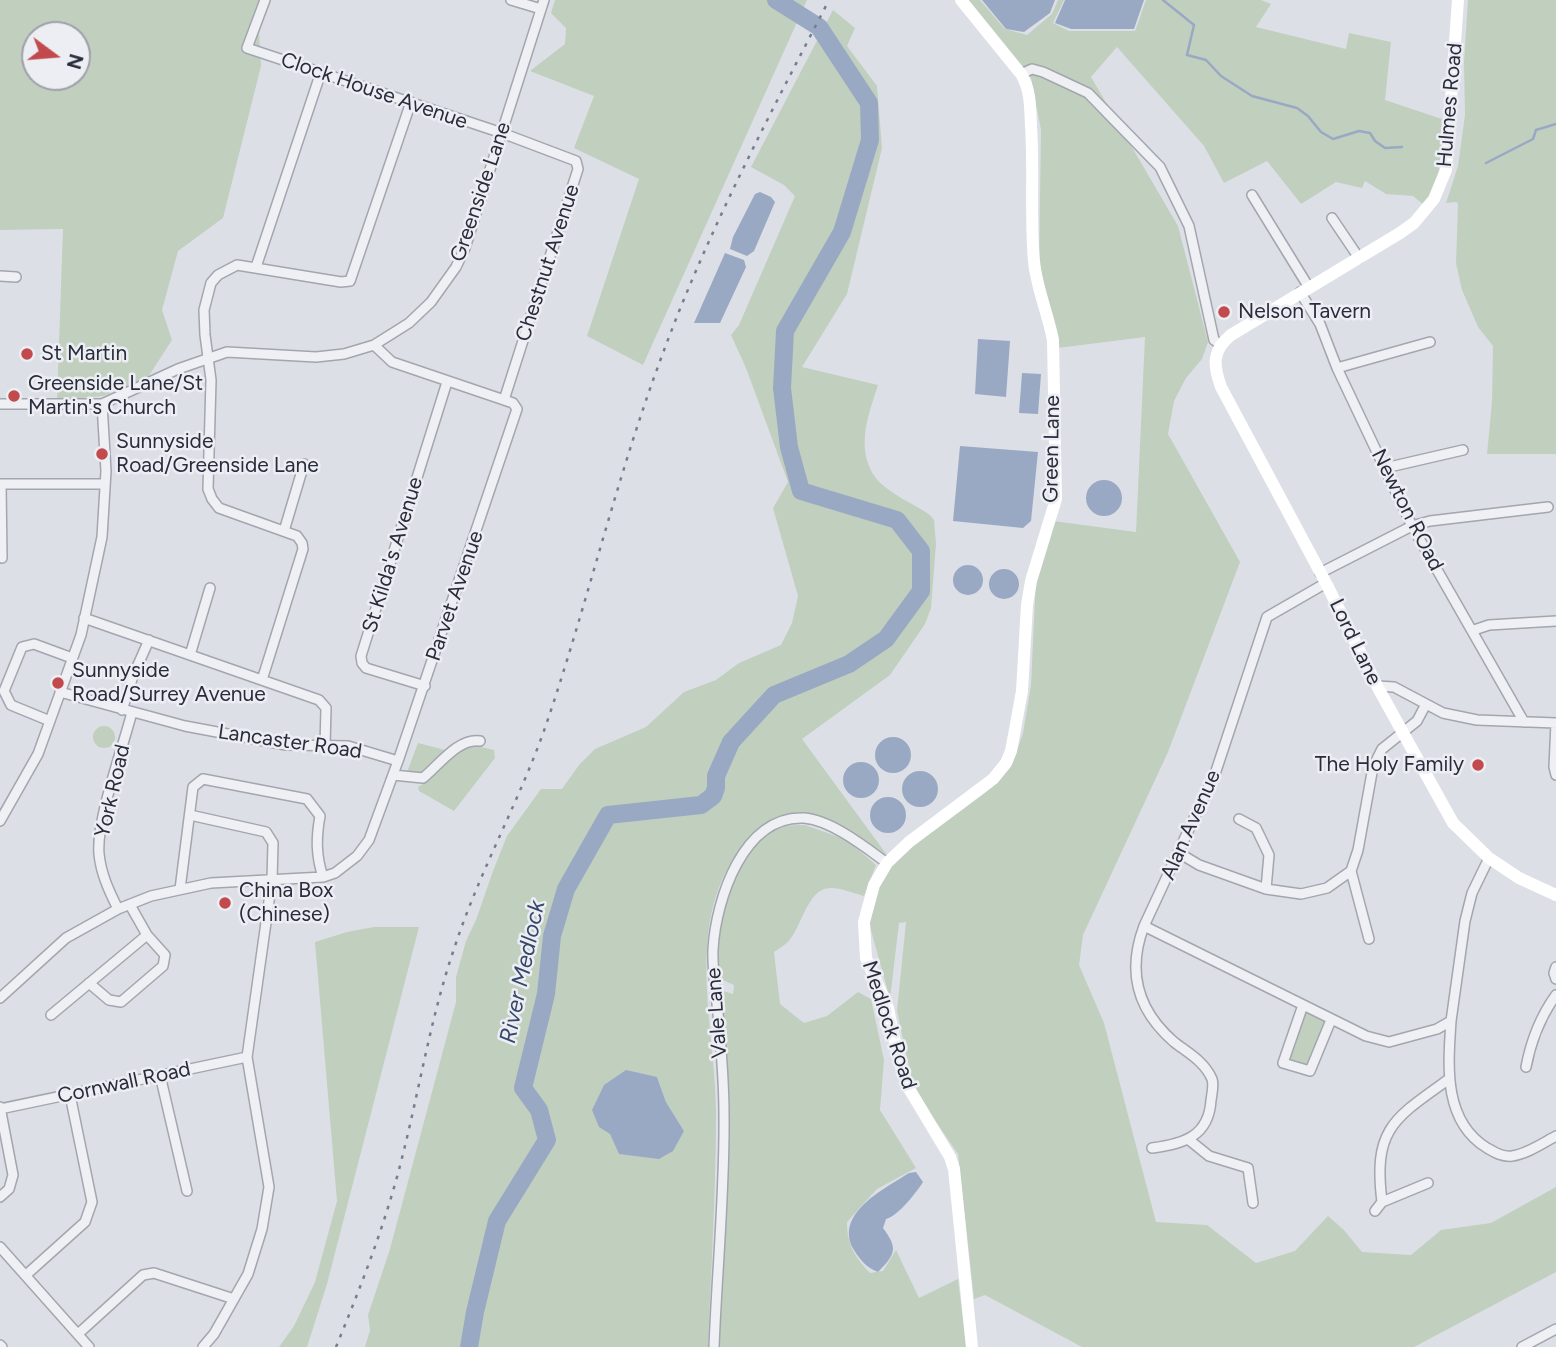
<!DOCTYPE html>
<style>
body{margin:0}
#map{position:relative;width:1556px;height:1347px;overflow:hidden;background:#dddfe6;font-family:Figtree,sans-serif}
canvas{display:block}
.north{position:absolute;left:21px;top:21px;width:70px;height:70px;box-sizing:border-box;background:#eceef3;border:2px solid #9ea0a9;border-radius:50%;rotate:106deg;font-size:19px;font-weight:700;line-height:28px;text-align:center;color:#282c3b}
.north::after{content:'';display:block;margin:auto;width:24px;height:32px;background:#c24a4d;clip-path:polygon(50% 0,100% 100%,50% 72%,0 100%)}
</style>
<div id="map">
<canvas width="1556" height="1347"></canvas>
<div class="north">N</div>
</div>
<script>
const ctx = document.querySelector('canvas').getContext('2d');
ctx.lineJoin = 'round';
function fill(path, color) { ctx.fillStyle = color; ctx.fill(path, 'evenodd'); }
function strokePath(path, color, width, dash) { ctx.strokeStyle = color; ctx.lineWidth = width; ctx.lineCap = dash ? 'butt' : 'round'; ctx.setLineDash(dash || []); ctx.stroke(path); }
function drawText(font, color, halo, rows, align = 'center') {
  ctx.font = font + ' Figtree,sans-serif'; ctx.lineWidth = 5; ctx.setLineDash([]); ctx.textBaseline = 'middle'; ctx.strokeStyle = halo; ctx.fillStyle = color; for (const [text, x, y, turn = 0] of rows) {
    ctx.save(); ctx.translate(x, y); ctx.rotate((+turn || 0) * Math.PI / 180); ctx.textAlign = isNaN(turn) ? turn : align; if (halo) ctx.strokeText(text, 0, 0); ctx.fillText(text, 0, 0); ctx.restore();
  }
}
fill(new Path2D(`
 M0,0H271L259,33L261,66L223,218L178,251L162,310L172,340L148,377L103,396L57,400L63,229L0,230ZM35,35H77V77H35Z
 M555,0H807L643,365L587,336L639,179L574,148L594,96L530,71L565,44L566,28L551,13Z
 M964,0H980L1005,29L1027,35L1052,14L1058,0H1064L1053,23L1069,31H1135L1146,0H1261L1271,4L1256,27L1346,49L1349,33L1391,42L1385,100L1445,120L1438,178L1425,206L1413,196L1386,194L1365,181L1362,188L1336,182L1301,204L1267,161L1224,183L1204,146L1117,47L1091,77L1178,226L1208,342L1202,359L1186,378L1174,401L1168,434L1240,562L1168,752L1083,935L1079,965L1104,1023L1156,1222L1207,1225L1256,1263L1295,1251L1328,1216L1344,1230L1362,1252L1411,1255L1441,1230L1491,1223L1556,1187V1272L1414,1347H1082L985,1295L974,1299L958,1154L914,1090L897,1011L906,922L899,923L890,999L869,923L877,887L894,860L985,793L1000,780L1012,765L1023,733L1031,685L1036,579L1053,521L1136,532L1145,337L1058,348L1039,266L1041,130L1031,78Z
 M1468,0H1556V454H1487L1492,402L1493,346L1478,327L1462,290L1456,263L1458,204L1456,202L1446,203L1458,166L1465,115L1464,63Z
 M833,10L855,28L847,46L877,86L882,148L847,294L802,367L878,385C869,413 856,445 873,474C884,492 913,503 930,515L934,520L936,544L931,608L925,624L890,675L802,739L887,855C838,824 792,786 745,843C681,919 716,1025 716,1114C716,1192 711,1270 708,1347H365L370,1330L368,1315L390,1249L456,1002V977L466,941L476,920L493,871L507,836L541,789H562L579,765L595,749L646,727L684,692L716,680L739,663L781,645L792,623L798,596L773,508L788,482L746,368L731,335L739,325L795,196L784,185L751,167ZM657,1077L666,1102L684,1131L620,1154L610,1134Z
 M93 737a11 11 0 1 1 22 0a11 11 0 1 1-22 0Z
 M418,743L449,751L423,774L406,775Z
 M473,745L494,750L495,758L454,811L419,791L418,787C438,776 454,750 473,745Z
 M805,825L847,840L876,865L864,896C853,893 841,888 831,888C809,887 802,924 791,938C787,944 780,948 774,952L780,1004L804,1023L827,1016L858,992L871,999L884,1060L880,1110L916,1168L877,1189L847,1222C847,1245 855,1257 870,1273L883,1271L896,1250L919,1298L958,1279L966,1347H719L730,1112L720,990L733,994L734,985L718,978C717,929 724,857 773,830C783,825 795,825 805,825Z
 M374,927H419L327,1284L307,1347H279L294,1326L315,1282L337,1201L315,942L347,932Z
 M1304,1008L1328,1020L1308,1066L1289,1063V1055Z`), '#c1cfbf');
fill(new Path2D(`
 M982,0H1055L1050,13L1024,32L1006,29Z
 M1065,0H1144L1134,29H1071L1055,23Z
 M760,192L771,197L775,202L754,251L747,256L730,249L733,237L755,194Z
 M725,253L744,260L746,267L720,323H694Z
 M978,339L1010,341L1006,397L975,394Z
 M1022,373L1041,374L1038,414L1019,413Z
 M960,446L1038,452L1031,521L1023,528L953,521Z
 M1086 498a18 18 0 1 1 36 0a18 18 0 1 1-36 0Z
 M953 580a15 15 0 1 1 30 0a15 15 0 1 1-30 0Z
 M989 584a15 15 0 1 1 30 0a15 15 0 1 1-30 0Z
 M875 755a18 18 0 1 1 36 0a18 18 0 1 1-36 0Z
 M843 780a18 18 0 1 1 36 0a18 18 0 1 1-36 0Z
 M902 789a18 18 0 1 1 36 0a18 18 0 1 1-36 0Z
 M870 815a18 18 0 1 1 36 0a18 18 0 1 1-36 0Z
 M626,1070L657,1077L666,1102L684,1131L673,1151L659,1159L619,1154L610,1134L599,1127L592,1110L604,1085Z
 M916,1172L923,1182C916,1193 898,1216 886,1219L883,1228C898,1248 896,1254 878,1272C867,1268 860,1260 854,1250C833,1214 884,1189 909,1173Z`), '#9aa9c3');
strokePath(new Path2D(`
 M1163,0L1194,25L1187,55L1206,60L1221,76L1252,96L1297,108L1308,116L1321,132L1333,139L1359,131L1370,133L1375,141L1385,148L1402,147
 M1486,163L1533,139L1536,130L1556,124`), '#9aa9c3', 2.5);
strokePath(new Path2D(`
 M469,1347L475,1312L497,1221L547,1140L539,1110L523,1088L546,994L552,936L566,889L608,815L701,805L713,796L716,788V776L731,742L774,695L849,664L886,639L921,591V551L897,520L801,491L789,447L782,388L785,331L842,232L870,140L869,103L819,27L776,0`), '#9aa9c3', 18);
const street = new Path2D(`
 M265,0L247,48L502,133L576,161L578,169L504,400
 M511,0L541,9
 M1021,74L1032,69L1043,72L1088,93L1160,167L1189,226L1214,340L1220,344
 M1252,195L1308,286
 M1332,218L1359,258
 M256,267L321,72
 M0,276L16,277
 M1300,292L1320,324L1337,368L1412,526L1524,722
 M1337,368L1430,342
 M0,404H102L178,369L227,352L316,357L344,354L374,345L409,323L431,302L456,267L465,248L544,0
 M1385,468L1463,450
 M0,484H105
 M1,484L2,558
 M284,531L304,464
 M1320,573L1412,526L1430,521L1548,507
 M1326,583L1267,617L1216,771L1144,926L1366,1036L1389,1042L1437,1029L1451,1021L1465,921L1472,893L1489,858
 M84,618L319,700L326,708L325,746
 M1474,630L1489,625L1556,621
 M190,655L210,588
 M262,680L303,549L302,543L297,536L219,508L212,499L208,489L211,380L205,335L204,310L211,283L218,275L237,265L341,282L350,281L411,102
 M425,686L366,668L362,663L361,656L447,382
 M1377,686L1394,687L1443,713L1477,720L1556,723
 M60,692L185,726L286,745L348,746L398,761
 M122,710L133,676L149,640
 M50,721L11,705L4,691L22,647L34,644L72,658
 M1556,723L1554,767L1556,775
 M393,775L423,778C438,766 459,737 480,741
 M190,815L266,832L273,843L272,880L247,1057L269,1187L262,1229L248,1274L214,1334L203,1347
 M1239,819L1256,828L1269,855L1266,889
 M0,821L38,754L81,635L102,537L106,471L102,404
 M1179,853L1199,865L1266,889L1301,894L1327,888L1351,871L1358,850L1373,767L1382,749L1417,721L1426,704
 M1351,871L1369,939
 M180,889L193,787L203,779L307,799L320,816C316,838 316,856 323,877
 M118,909C109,891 101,874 99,854C96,820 123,748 132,712
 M1144,926C1127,971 1137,1010 1174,1042C1188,1053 1204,1061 1212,1079C1214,1085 1212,1094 1211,1100C1209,1136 1184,1144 1152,1148
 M1556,967L1554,973L1556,979
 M89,983L109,1000L121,1002L163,966L165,955L147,935L130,905
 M0,998L66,938L118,909L151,896L211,883L323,877L335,873L357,856L369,840L398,761L517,409L513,403L392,362L374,345
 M1303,1005L1283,1063L1310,1071L1331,1020
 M51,1015L147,935
 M1451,1021C1448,1066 1443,1121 1487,1148C1496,1153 1502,1157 1512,1156C1527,1154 1543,1143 1556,1136
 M1526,1067C1531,1041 1540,1017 1556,995
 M160,1075L187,1191
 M0,1107L13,1175L9,1189L0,1197
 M0,1109L247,1057
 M1188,1139L1209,1156L1248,1168L1253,1203
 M1382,1202C1373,1129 1393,1119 1449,1079
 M1375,1211L1382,1202L1428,1183
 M0,1247L89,1347
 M26,1275L85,1222L92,1202L70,1095
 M78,1334L143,1275L154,1273L234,1299
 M0,1345L2,1347
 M714,1347C717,1269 725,1191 724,1114C724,1080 721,1046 718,1013C716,992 712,970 713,949C716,900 743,815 804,818C831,820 865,847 887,863
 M1522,1347L1556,1329`);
strokePath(street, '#a3a6af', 12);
strokePath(street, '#eff0f4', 9);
strokePath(new Path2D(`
 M961,0L1021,74C1031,90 1030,108 1031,126C1034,171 1030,216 1034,261C1036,286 1048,314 1053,340L1056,499L1031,581L1027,605L1022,691L1011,751L1006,763L993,779L909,842L887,863L874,885L864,922L866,958L888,1008L898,1057L908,1087L950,1157L954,1169L972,1347
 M1458,0L1446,170L1434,199L1414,223L1400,233L1231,335C1212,350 1213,365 1221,387L1326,583L1377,686L1453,823L1489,858L1519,878L1556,895`), '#fff', 12);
strokePath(new Path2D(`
 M336,1347C359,1291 381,1235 397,1177C418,1100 429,1021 455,946C480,870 520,800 546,725C588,602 617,475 663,353C708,231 769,116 829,0`), '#787d8e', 2.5, [3.5, 7]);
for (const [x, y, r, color] of [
 [1224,312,7,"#c24a4d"],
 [27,354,7,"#c24a4d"],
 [14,396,7,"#c24a4d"],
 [102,454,7,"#c24a4d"],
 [58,683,7,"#c24a4d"],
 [1478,765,7,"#c24a4d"],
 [225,903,7,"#c24a4d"]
]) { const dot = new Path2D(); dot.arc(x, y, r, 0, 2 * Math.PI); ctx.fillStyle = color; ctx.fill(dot); strokePath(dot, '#eceef3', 2.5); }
drawText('21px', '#282c3b', '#eceef3', [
 ["Clock House Avenue",374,91,19],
 ["Hulmes Road",1450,105,-85],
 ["Greenside Lane",481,192,-71],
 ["Chestnut Avenue",548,263,-72],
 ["Green Lane",1052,449,-89],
 ["Newton ROad",1407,510,63],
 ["St Kilda's Avenue",393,555,-73],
 ["Parvet Avenue",455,596,-71],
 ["Lord Lane",1355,642,64],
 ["Lancaster Road",290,742,8],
 ["York Road",113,791,-77],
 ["Alan Avenue",1191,825,-66],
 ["Vale Lane",717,1013,-94],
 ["Medlock Road",889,1025,72],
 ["Cornwall Road",124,1083,-12]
]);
drawText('21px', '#282c3b', '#eceef3', [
 ["Nelson Tavern",1238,312],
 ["St Martin",41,354],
 ["Greenside Lane/St",28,384],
 ["Martin's Church",28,408],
 ["Sunnyside",116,442],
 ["Road/Greenside Lane",116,466],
 ["Sunnyside",72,671],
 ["Road/Surrey Avenue",72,695],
 ["The Holy Family",1464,765,"right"],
 ["China Box",239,891],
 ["(Chinese)",239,915]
], 'left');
drawText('italic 23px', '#35476b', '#eceef3', [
 ["River Medlock",523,972,-78]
]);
</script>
